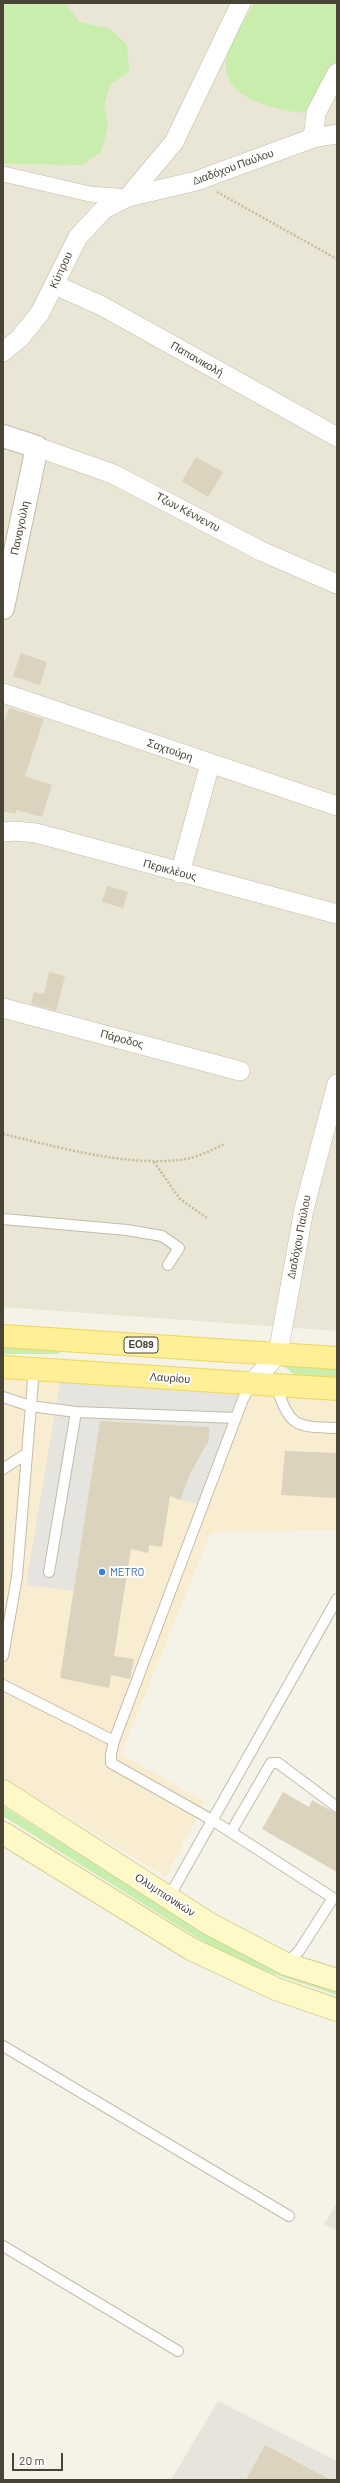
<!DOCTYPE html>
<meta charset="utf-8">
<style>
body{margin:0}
#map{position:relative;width:340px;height:2483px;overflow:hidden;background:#f5f3e7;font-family:Barlow,sans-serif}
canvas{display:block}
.frame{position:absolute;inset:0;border:4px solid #494435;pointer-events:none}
.scale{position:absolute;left:12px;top:2453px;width:51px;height:18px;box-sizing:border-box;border:2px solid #494435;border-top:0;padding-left:5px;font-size:12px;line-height:14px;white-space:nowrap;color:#494435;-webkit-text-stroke:3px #fff;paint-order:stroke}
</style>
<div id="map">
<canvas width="340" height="2483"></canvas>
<div class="frame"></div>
<div class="scale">20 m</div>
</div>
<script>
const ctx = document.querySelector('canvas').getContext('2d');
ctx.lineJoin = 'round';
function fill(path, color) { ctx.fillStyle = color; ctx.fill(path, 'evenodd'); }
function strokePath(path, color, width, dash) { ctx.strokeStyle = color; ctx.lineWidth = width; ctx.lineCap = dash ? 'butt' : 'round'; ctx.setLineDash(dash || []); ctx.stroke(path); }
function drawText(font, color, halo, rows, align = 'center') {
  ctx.font = font + ' Barlow,sans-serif'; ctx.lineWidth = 4; ctx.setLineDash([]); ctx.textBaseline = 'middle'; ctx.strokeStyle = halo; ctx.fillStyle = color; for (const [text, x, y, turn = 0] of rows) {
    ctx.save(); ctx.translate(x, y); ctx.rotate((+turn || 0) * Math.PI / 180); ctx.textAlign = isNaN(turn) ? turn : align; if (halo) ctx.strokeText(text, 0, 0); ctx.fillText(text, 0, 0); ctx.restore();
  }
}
fill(new Path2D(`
 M3,3H337V1331L3,1307Z`), '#eae6d5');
fill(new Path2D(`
 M3,1379L337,1401V1530L211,1532L121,1754L205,1802L166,1877L3,1777Z`), '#f9edd1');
fill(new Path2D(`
 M337,2203V2231L324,2224Z
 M218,2401L337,2461V2480H171Z`), '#e7e4dc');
fill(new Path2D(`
 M3,3H66L79,22L110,29L127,45L129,71L110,85L104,105L108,127L101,152L82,165L3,164Z
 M254,3H337V59L304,113C278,110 224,100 226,64C227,47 246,19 254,3Z
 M3,1346L60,1351L59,1354H3Z
 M281,1364L337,1368V1377L296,1376Z
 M3,1806L189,1923L337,1987V1995L265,1971L212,1947L3,1816Z`), '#c8edac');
fill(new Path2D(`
 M60,1382L238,1394L204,1505L180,1500L190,1474L209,1440V1427L100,1421L74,1591L26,1585Z`), '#e6e4df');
fill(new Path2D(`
 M196,457L223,472L208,497L182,481Z
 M21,653L47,662L40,685L13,676Z
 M9,708L44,719L25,776L52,785L42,817L17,810L15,814L3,811V726Z
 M107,886L128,892L123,908L102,902Z
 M49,972L65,976L56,1011L31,1004L34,992L44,994Z
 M100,1421L209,1427V1440L190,1474L180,1500L170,1496L162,1547L149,1545L148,1553L131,1549L114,1656L134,1659L130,1679L111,1675L109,1688L60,1678Z
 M285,1451L337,1453V1498L281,1495Z
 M283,1792L309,1807L312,1800L337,1814V1872L262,1829Z
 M265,2445L331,2480H246Z`), '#dbd3be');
const service = new Path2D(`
 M3,1219L127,1230L162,1236L179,1248L168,1265
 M275,1384C291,1426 292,1427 337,1428
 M3,1397L30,1406L76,1412L236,1418
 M3,1469L26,1454
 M49,1572L76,1412
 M3,1656L17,1577L34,1368
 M3,1685L114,1741L111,1754V1763L212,1820L333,1898L299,1951L286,1964
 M114,1741L243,1399L252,1383
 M231,1832L271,1763H278L337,1807
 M169,1897L337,1599
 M3,2046L289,2216
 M3,2246L178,2351`);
const pedestrian = new Path2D(`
 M3,174L90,194L128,197`);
const minor = new Path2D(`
 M313,138L316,113L337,73
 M128,197L174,142L241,3
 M55,285L102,306L337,437
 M3,352L20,338L40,313L78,237L104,209L128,197L196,181L313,138L337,134
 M37,447L113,474L261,551L337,584
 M3,693L337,806
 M3,832L15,831L36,833L337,914
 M180,873L210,764
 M3,1008L240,1071
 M252,1383L278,1354L304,1209L337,1084`);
const tertiary = new Path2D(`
 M3,436L37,447L3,608`);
const secondary = new Path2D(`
 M3,1791L208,1923L286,1964L337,1980
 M3,1833L191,1949L276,1989L337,2010`);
const primary = new Path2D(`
 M3,1336L337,1358
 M3,1367L337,1389`);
strokePath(service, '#c2bca9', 12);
strokePath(pedestrian, '#c2bca9', 16);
strokePath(minor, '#c2bca9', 20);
strokePath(tertiary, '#c2bca9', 24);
strokePath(secondary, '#d9d093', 24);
strokePath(primary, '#f0d65b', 24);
strokePath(new Path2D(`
 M217,192L337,259
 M3,1134C58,1147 130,1168 186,1159C199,1157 213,1149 225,1144
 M154,1162L180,1199L207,1218`), '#c5bb98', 2.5, [2, 2]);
strokePath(service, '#fff', 10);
strokePath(pedestrian, '#fff', 15);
strokePath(minor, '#fff', 19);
strokePath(tertiary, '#fff', 22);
strokePath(secondary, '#fff9c7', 22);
strokePath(primary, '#ffef96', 22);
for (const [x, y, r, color] of [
 [102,1572,4,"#3f7fe0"]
]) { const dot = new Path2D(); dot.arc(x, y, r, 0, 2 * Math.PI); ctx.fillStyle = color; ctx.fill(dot); strokePath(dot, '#fff', 1.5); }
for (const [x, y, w] of [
 [141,1345,34]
]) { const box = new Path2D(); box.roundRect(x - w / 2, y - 8, w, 16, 3); ctx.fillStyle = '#fff'; ctx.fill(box); strokePath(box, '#494435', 1); }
drawText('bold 10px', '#494435', null, [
 ["ΕΟ89",141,1345]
]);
drawText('11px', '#494435', '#fff', [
 ["Διαδόχου Παύλου",233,167,-20],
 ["Κύπρου",61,270,-65],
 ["Παπανικολή",197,359,30],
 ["Τζων Κέννεντυ",188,512,28],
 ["Παναγούλη",20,528,-78],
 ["Σαχτούρη",170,750,19],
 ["Περικλέους",170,870,15],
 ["Πάροδος",122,1039,15],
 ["Διαδόχου Παύλου",299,1237,-79],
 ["Λαυρίου",170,1378,4],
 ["Ολυμπιονικών",165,1895,33]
]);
drawText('11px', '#366cbe', '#fff', [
 ["METRO",110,1572]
], 'left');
</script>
